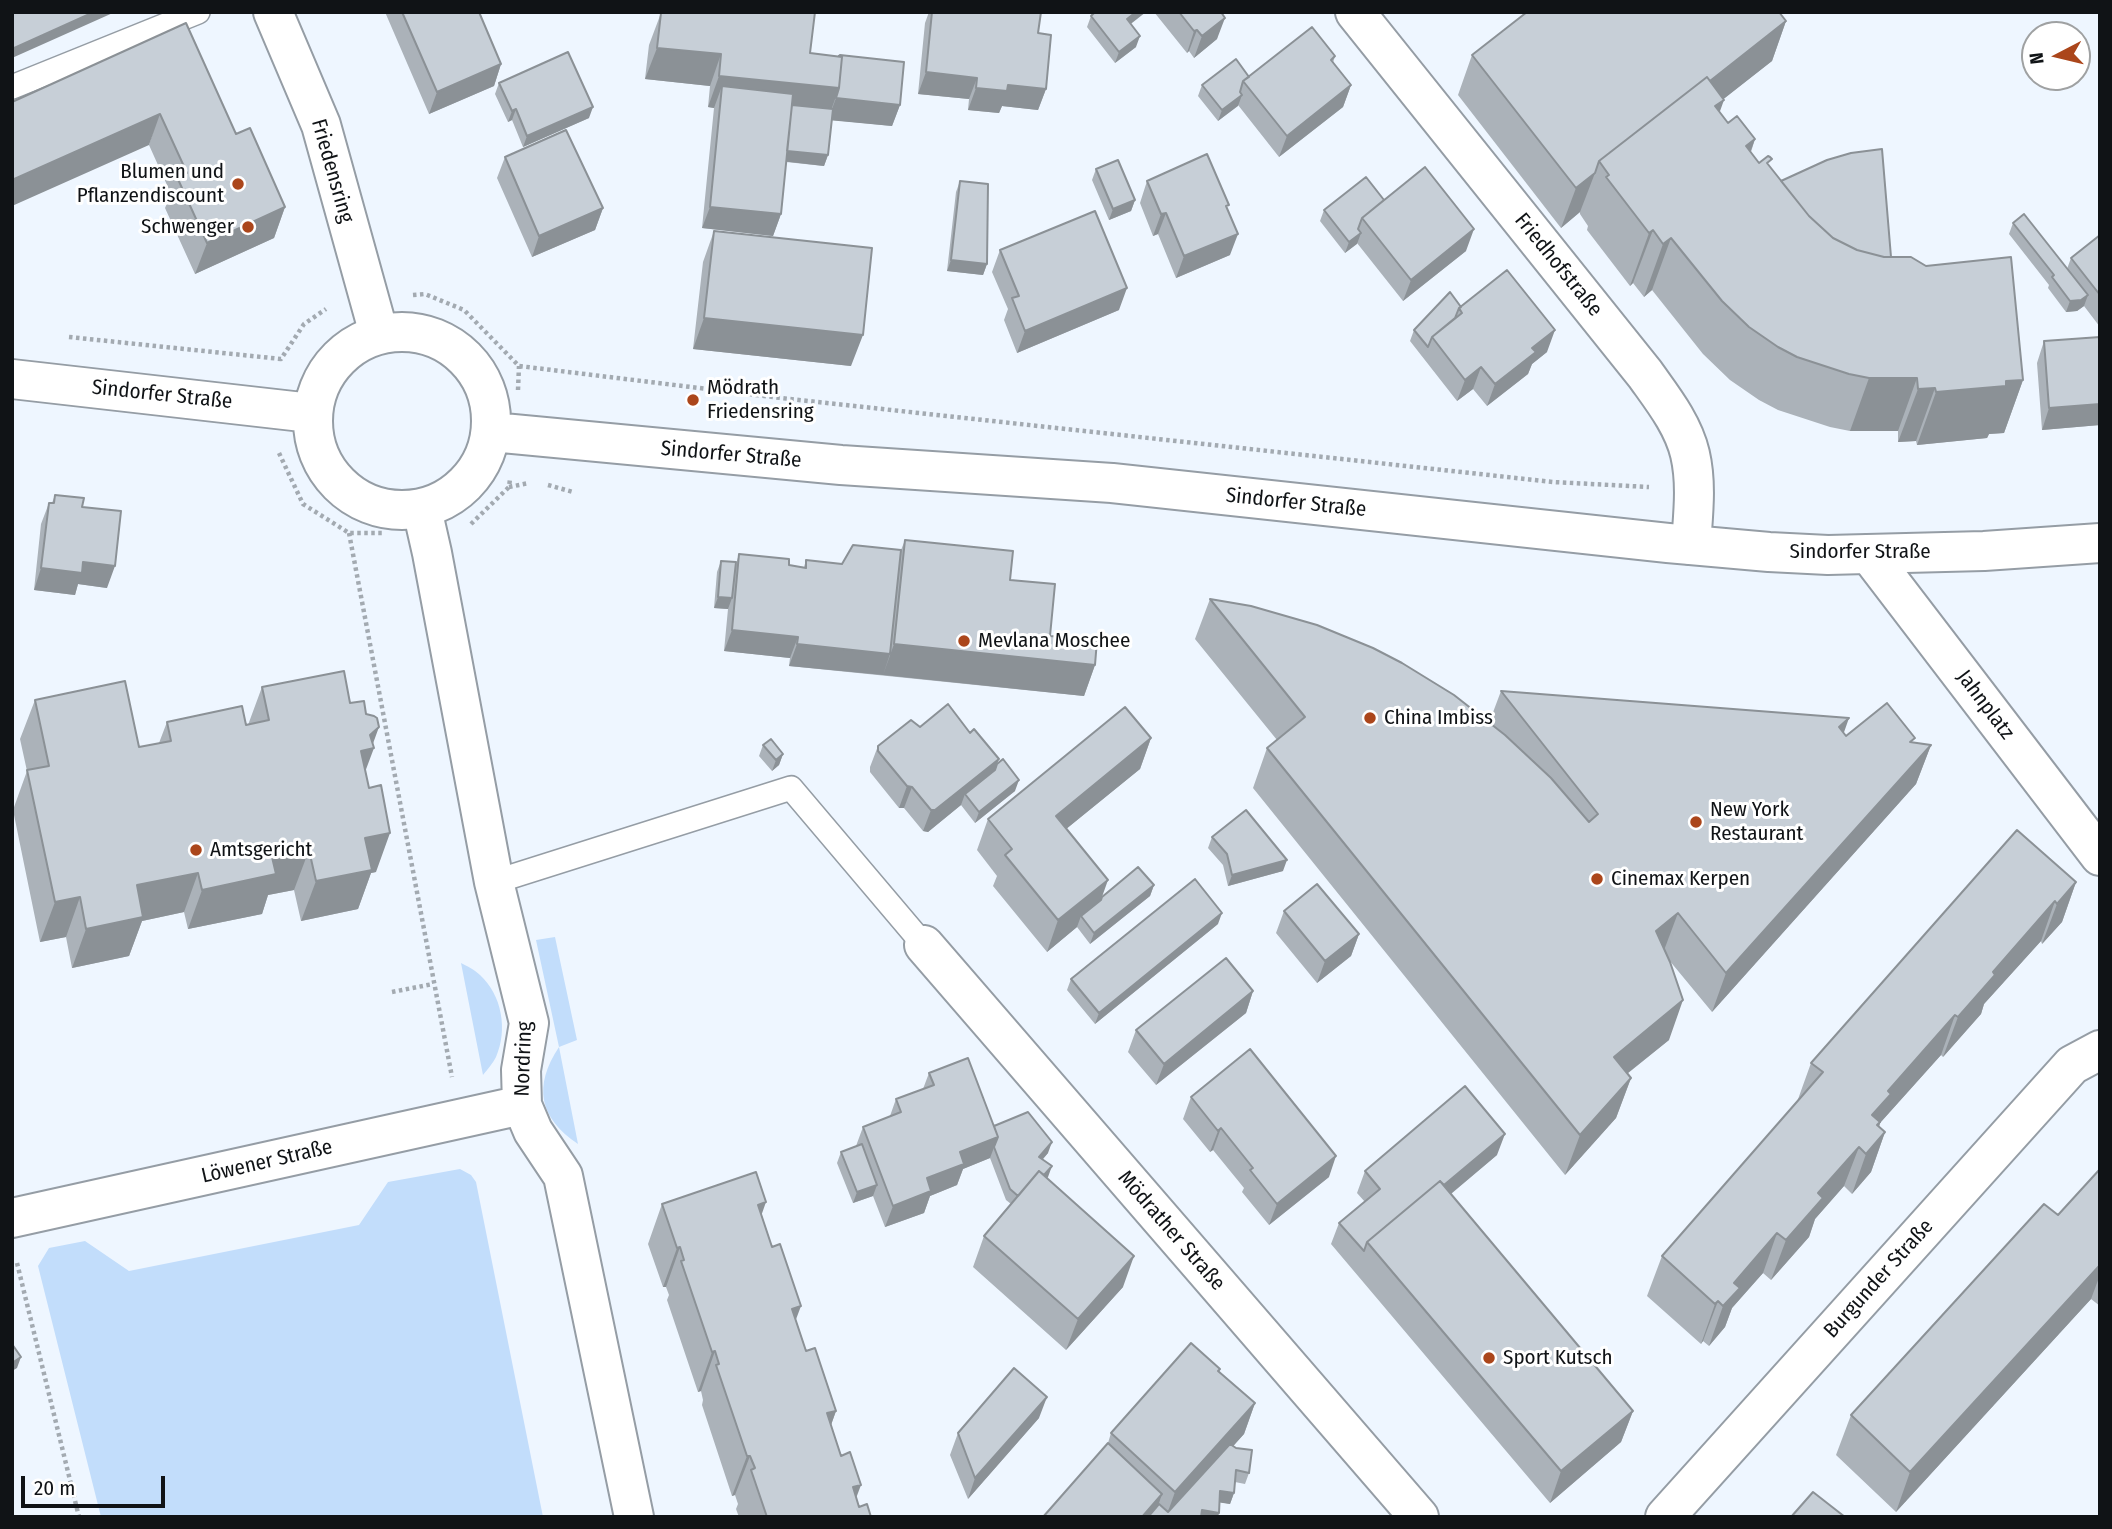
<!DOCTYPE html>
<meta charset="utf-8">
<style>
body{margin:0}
#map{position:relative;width:2112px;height:1529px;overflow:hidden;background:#eef6ff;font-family:"Fira Sans Condensed",sans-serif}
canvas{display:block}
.frame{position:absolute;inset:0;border:14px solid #101316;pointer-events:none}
.north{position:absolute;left:2021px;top:21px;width:70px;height:70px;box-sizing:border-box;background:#fff;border:2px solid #9fa1a2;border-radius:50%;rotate:263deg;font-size:19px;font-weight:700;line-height:28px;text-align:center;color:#101316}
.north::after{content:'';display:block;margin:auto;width:24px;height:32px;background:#ab461b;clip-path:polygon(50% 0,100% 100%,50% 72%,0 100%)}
.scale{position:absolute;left:21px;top:1476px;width:144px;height:32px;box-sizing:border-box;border:4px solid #101316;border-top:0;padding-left:9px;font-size:21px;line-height:24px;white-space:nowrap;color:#101316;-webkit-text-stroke:5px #fff;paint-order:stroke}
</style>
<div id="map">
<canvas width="2112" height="1529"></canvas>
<div class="frame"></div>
<div class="north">N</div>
<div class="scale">20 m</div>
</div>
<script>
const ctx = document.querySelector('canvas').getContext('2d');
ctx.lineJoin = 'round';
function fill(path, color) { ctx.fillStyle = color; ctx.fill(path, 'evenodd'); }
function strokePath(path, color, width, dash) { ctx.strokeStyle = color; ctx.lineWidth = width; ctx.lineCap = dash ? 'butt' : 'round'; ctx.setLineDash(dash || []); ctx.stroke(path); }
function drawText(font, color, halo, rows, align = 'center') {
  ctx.font = font + ' "Fira Sans Condensed",sans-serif'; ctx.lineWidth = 6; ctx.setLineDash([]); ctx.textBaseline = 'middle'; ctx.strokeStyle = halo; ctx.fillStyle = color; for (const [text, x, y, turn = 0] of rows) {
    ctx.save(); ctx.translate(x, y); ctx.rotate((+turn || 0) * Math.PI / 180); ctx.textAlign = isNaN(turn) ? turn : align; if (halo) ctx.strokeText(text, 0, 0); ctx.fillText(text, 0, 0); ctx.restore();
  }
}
fill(new Path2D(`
 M555,937L577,1040L559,1047L578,1144C539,1118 533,1086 559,1047L536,940Z
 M461,963C467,966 475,970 480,975C502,995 508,1030 496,1057C493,1063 487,1070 483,1075Z
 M460,1169L471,1175L476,1182L543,1517H101L38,1266L49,1248L85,1241L129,1271L359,1225L388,1182Z`), '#c2ddfb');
const service = new Path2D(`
 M12,87L198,12
 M494,882L791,788L924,945`);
const minor = new Path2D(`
 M273,12L321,125L379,334
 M1355,12L1645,374C1662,398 1683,424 1690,454C1697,484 1693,515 1691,545
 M422,509L432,553L494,882L529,1023L521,1070L522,1105L533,1131L563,1176L634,1517
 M1869,554L2100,856
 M924,945L1419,1517
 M12,1218L522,1105
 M1665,1517L2072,1065L2100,1050`);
const tertiary = new Path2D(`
 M313 421a89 89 0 1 1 178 0a89 89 0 1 1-178 0Z
 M12,379L311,413
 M492,432L841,465L1112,483L1668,543L1769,552L1828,555L1984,551L2100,543`);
strokePath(service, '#959da5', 26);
strokePath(minor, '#959da5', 42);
strokePath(tertiary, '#959da5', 42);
strokePath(new Path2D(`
 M413,295L425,294L464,310L519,366L781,398L1553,482L1649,487
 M69,337L281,359L304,324L326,309
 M518,390L519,366
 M279,453L303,504L349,533H383
 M548,485L573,492
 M509,487L529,483
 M471,524L509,487L510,479
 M349,533L452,1077
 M392,992L433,984
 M17,1263L79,1517`), '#a3aab1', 4.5, [3.5, 3.5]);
strokePath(service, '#fff', 23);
strokePath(minor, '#fff', 38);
strokePath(tertiary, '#fff', 38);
fill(new Path2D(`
 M385,12H479L501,64L494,86L429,114Z
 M929,12H1041L1038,33L1046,89L1038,110L1002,106L999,113L968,110L969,99L918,94L925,23Z
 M1154,12H1221L1217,39L1194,58L1189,51L1187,53Z
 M661,13L810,53L900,105L892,126L832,120L828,155L824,166L786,162L781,214L773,236L702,228L714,108L708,107L710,86L645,79L649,45Z
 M1091,16L1131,24L1136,47L1115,63L1087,27Z
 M1786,21L1772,61L1723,99L1719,112L1728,123L1755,139L1751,152L1759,163L1769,166L1781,181L1891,257L2023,380L2004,433L1989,434L1987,438L1917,445L1916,441L1898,442V431H1850L1830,427L1778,410L1759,400L1730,380L1703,354L1652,290L1644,297L1633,283L1630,286L1587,230L1588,226L1580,214V212L1561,228L1458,95L1472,55Z
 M186,23L236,134L285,207L274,238L195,274L165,208L171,194L149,145Z
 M1335,56L1333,63L1351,85L1343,107L1279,157L1238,105L1218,121L1198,96L1202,85L1249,77Z
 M499,83L589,118L523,147L512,120L508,122L495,94Z
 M505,157L603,208L595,230L532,257L497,178Z
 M1096,169L1135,200L1131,211L1109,220L1092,180Z
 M960,181L987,264L983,275L947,271L956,192Z
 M1147,181L1230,255L1176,278L1158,234L1153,236L1140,203Z
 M1384,200L1466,251L1403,301L1357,243L1345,253L1320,221L1324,210Z
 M2013,223L2067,269L2071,258L2100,235V327L2084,306L2077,311L2066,312L2048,288L2049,285L2009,234Z
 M714,231L851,366L693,349L703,262Z
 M1000,250L1119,310L1017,353L1004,320L1008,309L992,272Z
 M1461,307L1547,352L1532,364L1528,374L1487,406L1473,389L1457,401L1410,341L1414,330Z
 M2100,337V425L2042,430L2037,363L2044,341Z
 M55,495L82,507L107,588L78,584L75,595L34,590L41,524L49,503H52Z
 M905,540L1010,580L1050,636L1095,665L1084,696L789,666L790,658L724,651L728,609L714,608L717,572L721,561L736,564L739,554L789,565L804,567L806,560L842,564L901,550Z
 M1210,599L1489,723L1501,691L1844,733L1846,736L1931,745L1916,784L1712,1012L1669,960V1040L1627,1074L1631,1078L1616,1118L1565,1175L1253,788L1267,748L1277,740L1195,639Z
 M262,687L350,703L373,744L365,771L376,872L371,873L358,909L301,921L294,890L268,895L262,914L188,929L184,912L142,921L129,956L72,968L66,937L40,942L13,810L27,771L20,739L35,700L139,747L159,743L167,722L248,725Z
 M920,727L970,733L997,764L1015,791L975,823L961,805L928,832L923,831L904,808H899L870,772V767L878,746Z
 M1151,738L1140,769L1066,829L1102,897L1154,885L1150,896L1090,944L1077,927L1047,952L993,886L997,876L977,850L988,819Z
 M763,745L783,754L779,765L772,771L759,756Z
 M1212,837L1283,871L1228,886L1223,865L1208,848Z
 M2076,882L2062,922L2042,944L2041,941L1984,1004L1981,1014L1943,1057L1941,1055L1880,1123L1879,1127L1885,1132L1871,1172L1852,1194L1844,1186L1815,1219L1809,1237L1771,1280L1763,1273L1732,1308L1725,1327L1709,1346L1703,1341L1701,1344L1647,1296L1662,1256L1797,1102L1811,1063Z
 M1284,911L1359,934L1351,956L1317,983L1276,933Z
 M1218,924L1095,1024L1067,990L1071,979Z
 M1253,991L1246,1013L1156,1085L1128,1052L1136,1030Z
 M929,1073L994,1126L1048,1153L1043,1159L1047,1178L1123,1287L1066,1350L973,1267L984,1236L1011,1204L1006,1200L990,1158L963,1169L957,1185L930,1196L924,1213L885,1227L873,1196L853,1203L837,1163L841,1152L856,1146L863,1127L890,1116L896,1099L923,1089Z
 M1191,1097L1329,1177L1269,1225L1242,1192L1244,1188L1213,1150L1210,1152L1183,1119Z
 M1497,1155L1451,1194L1633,1411L1621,1442L1550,1503L1331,1244L1339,1223L1365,1202L1357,1193L1365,1171Z
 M2100,1169V1306L2091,1299L1896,1512L1836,1455L1851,1415L2058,1215Z
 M662,1204L761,1216L806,1351L836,1411L831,1425L859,1507L871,1517H739L736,1509L738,1504L735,1495L732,1496L702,1405L703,1400L701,1391L698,1392L667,1300L669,1295L666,1287H663L648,1244Z
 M1220,1369L1219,1372L1255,1403L1244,1434L1233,1446L1249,1473L1245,1484L1235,1482L1234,1493L1230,1504L1220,1502L1218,1517H1043L1108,1443L1111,1433Z
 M1039,1418L968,1499L950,1455L958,1433Z`), '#abb2b9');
fill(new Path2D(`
 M94,12H115L12,58V49Z
 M1136,12H1146L1123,30L1127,19Z
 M1225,18L1217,39L1194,58L1202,36Z
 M1786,21L1772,61L1613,186L1609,175L1603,166Z
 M1197,30L1189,51L1187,53L1194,31Z
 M1140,36L1136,47L1115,63L1119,52Z
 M657,48L721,54L710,86L645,79Z
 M501,64L494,86L429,114L437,92Z
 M926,72L977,78L969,99L918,94Z
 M719,76L839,88L828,119L722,86L714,108L708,107Z
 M1008,85L1046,89L1038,110L1002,106L999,113L968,110L976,88Z
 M1351,85L1343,107L1279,157L1287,136Z
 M1242,95L1238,106L1218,121L1222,110Z
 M836,98L900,105L892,126L828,120Z
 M1724,100L1705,153L1715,106Z
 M593,107L589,118L523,147L527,136Z
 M516,109L512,120L508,122L512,111Z
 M160,114L149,145L12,206V180Z
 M1755,139L1736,192L1746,146Z
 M785,150L828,155L824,166L781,161Z
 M1595,173L1580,212L1561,228L1576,188Z
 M1135,200L1131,211L1109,220L1113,209Z
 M285,207L274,238L195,274L207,243Z
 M710,207L781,214L773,236L702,228Z
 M603,208L595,230L532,257L539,236Z
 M1166,213L1158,234L1153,236L1161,214Z
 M1474,229L1466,251L1403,301L1411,280Z
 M1653,230L1633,283L1630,286L1649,233Z
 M1361,233L1357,244L1345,253L1349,242Z
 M1238,234L1230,255L1176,278L1184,256Z
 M1671,238L1652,290L1644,297L1663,244Z
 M951,260L987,264L983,275L947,271Z
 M1127,288L1119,310L1017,353L1025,331Z
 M2088,295L2084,306L2077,311L2066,312L2070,301Z
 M704,318L863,335L851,366L693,349Z
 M1555,330L1547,352L1532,364L1528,374L1487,406L1495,384L1532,348Z
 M1481,367L1473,389L1457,401L1465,380Z
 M1869,378H1917L1898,431H1850Z
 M2023,380L2004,433L1989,434L1987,438L1917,445L1936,392L2006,381Z
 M1935,388L1916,441L1898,442L1918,389Z
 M2100,404V425L2042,430L2049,408Z
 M83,562L115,566L107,588L78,584L75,595L34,590L41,568Z
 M718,597L732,598L728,609L714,608Z
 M732,630L798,637L790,658L724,651Z
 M797,644L890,654L883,675L789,666Z
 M894,644L1095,665L1084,696L883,675Z
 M1849,718L1835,758L1839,727Z
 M379,727L371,749L374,748L359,788L361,751L370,735Z
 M1151,738L1140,769L1044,847L1056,816Z
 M1931,745L1916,784L1712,1012L1726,973Z
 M783,754L779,765L772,771L776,760Z
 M999,759L991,781L965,794L961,805L928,832L923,831L931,810Z
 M1019,780L1015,791L975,823L979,812Z
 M907,786L912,787L904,808H899Z
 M390,833L376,872L371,873L358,909L301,921L316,881L365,838Z
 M309,850L294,890L268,895L262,914L188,929L202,890L272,857Z
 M1287,860L1283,871L1228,886L1232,875Z
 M198,873L184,912L142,921L129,956L72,968L86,929L137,885Z
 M1108,880L1097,911L1081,916L1077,927L1047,952L1058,920Z
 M2076,882L2062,922L2042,944L2057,904Z
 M1154,885L1150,896L1090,944L1094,933Z
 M80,897L66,937L40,942L55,902Z
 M2055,901L2041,941L1984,1004L1981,1014L1943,1057L1958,1017L1993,972Z
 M1222,913L1218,924L1095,1024L1099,1013Z
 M1678,913L1663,953L1656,931Z
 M1359,934L1351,956L1317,983L1325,961Z
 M1253,991L1246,1013L1156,1085L1164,1064Z
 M1683,1000L1669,1040L1599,1096L1614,1057Z
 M1955,1015L1941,1055L1880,1123L1877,1133L1885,1132L1871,1172L1852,1194L1866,1154L1872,1115L1888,1091Z
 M1631,1078L1616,1118L1565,1175L1580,1135Z
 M1221,1128L1213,1150L1210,1152L1218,1131Z
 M1505,1134L1497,1155L1378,1255L1371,1246Z
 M998,1137L990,1158L963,1169L957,1185L930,1196L924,1213L885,1227L893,1206L960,1152Z
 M1052,1142L1048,1153L1035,1168L1039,1157Z
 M1859,1147L1844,1186L1815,1219L1809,1237L1771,1280L1786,1240L1818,1193Z
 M1336,1156L1329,1177L1269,1225L1277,1204Z
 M1052,1166L1048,1177L1020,1211L1024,1200Z
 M877,1185L873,1196L853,1203L857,1192Z
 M766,1202L752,1242L758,1205Z
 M1777,1233L1763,1273L1732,1308L1725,1327L1709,1346L1723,1306L1734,1283Z
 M680,1247L666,1287H663L677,1248Z
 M1134,1256L1123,1287L1066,1350L1078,1319Z
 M2100,1265V1275L2091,1299L1896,1512L1910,1472Z
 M1718,1301L1703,1341L1701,1344L1715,1304Z
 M801,1306L786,1346L792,1309Z
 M715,1351L701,1391L698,1392L712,1352Z
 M21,1357L17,1368L12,1371V1363Z
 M1047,1397L1039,1418L968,1499L975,1478Z
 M1255,1403L1244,1434L1170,1517H1166L1175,1492Z
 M836,1411L822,1450L827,1413Z
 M1633,1411L1621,1442L1550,1503L1561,1471Z
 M747,1456H750L735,1495L732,1496Z
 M861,1485L849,1517L853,1487Z
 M1220,1491L1234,1493L1230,1504L1216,1502Z
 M1162,1494L1155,1515L1153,1517H1142Z
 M1202,1510L1219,1513L1218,1517H1200Z`), '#8b9196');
const building = new Path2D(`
 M12,12H94L12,49Z
 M402,12H479L501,64L437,92Z
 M662,12H815L810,53L842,57L839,88L719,76L721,54L657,48L661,13Z
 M932,12H1041L1038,33L1051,35L1046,89L1008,85L1007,91L976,88L977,78L926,72Z
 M1095,12H1136L1127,19L1140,36L1119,52L1091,16Z
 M1179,12H1221L1225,18L1202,36L1197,30L1194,31Z
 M1527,12H1779L1786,21L1710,81L1707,77L1599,161L1595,173L1576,188L1472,55Z
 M186,23L236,134L250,128L285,207L207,243L177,177L187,173L160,114L12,180V102Z
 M1312,27L1335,56L1331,60L1351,85L1287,136L1243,81Z
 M568,52L593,107L527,136L516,109L512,111L499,83Z
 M840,55L904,62L900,105L836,98L839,88L842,57L839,56Z
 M1236,59L1249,77L1243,81L1240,92L1242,95L1222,110L1202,85Z
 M1707,77L1724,100L1715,106L1728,123L1737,116L1755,139L1746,146L1759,163L1768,156L1770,157L1772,159L1767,163L1809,216L1833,238L1857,250L1884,257H1911L1926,266L2011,257L2023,380L2006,381V386L1936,392L1935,388L1918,389L1917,378H1869L1849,374L1797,357L1778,347L1749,327L1722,301L1671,238L1663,244L1653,230L1649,233L1606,177L1609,175L1599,161Z
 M722,86L793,94L781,214L710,207Z
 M792,105L833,109L828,155L787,151Z
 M566,130L603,208L539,236L505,157Z
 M1882,149L1891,257H1884L1857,250L1833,238L1809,216L1781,181L1827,160L1851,153Z
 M1207,154L1229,205L1226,206L1238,234L1184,256L1166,213L1161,214L1147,181Z
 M1118,160L1135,200L1113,209L1096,169Z
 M1425,167L1474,229L1411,280L1362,218Z
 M1366,177L1384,200L1362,218L1358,229L1361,233L1349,242L1324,210Z
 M960,181L988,184L987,264L951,260Z
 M1095,211L1127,288L1025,331L1012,298L1019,296L1000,250Z
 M2024,214L2088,295L2081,300L2070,301L2052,277L2054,275L2013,223Z
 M714,231L872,248L863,335L704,318Z
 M2100,235V295L2071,258Z
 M1507,270L1555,330L1532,348L1536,352L1495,384L1481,367L1465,380L1432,337L1462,313L1459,308Z
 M1450,292L1461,307L1459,308L1455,318L1432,337L1428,347L1414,330Z
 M2100,337V404L2049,408L2044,341Z
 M55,495L84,498L82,507L121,511L115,566L83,562L82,573L41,568L49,503H54Z
 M905,540L1013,551L1010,580L1055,584L1050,636L1097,640L1095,665L894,644Z
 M853,545L901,550L890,654L797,644L798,637L732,630L739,554L789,559V565L806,568V560L842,564Z
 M721,561L736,562L732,598L718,597Z
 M1210,599L1251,606L1317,625L1373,648L1402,663L1454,695L1505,735L1551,778L1589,822L1598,814L1501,691L1849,718L1839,727L1846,736L1887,703L1915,738L1910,742L1931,745L1726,973L1678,913L1656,931L1670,962L1683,1000L1614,1057L1631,1078L1580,1135L1267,748L1305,717Z
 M344,671L350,703L364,701L366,714L374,716L377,718L379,727L370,735L374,748L361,751L369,788L381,785L390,833L365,838L372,870L316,881L309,850L272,857L276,874L202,890L198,873L137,885L143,917L86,929L80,897L55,902L27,770L49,766L35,700L125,681L139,747L171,741L167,722L242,706L246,725L269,720L262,687Z
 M948,704L970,733L974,729L999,759L935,810H931L912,787L907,786L878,751V746L911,720L920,727Z
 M1125,707L1151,738L1056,816L1108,880L1058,920L1005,855L1012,849L988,819Z
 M771,739L783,754L776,760L763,745Z
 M1003,759L1019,780L979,812L965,794L995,770L997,764Z
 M1246,810L1287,860L1232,875L1227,854L1212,837Z
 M2017,830L2076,882L2057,904L2055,901L1993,972L1995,975L1958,1017L1955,1015L1888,1091L1891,1094L1872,1115L1880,1122L1877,1125L1885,1132L1866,1154L1859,1147L1818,1193L1823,1198L1786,1240L1777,1233L1734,1283L1740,1288L1723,1306L1718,1301L1715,1304L1662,1256L1823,1072L1811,1063Z
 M1138,867L1154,885L1094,933L1081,916L1101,900L1102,897Z
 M1195,879L1222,913L1099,1013L1071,979Z
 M1317,884L1359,934L1325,961L1284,911Z
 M1226,958L1253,991L1164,1064L1136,1030Z
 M1250,1049L1336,1156L1277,1204L1250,1170L1253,1168L1221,1128L1218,1131L1191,1097Z
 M968,1058L998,1137L960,1152L964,1164L927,1178L931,1191L893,1206L863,1127L901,1112L896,1099L934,1085L929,1073Z
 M1465,1086L1505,1134L1444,1185L1440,1181L1367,1242L1364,1251L1339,1223L1380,1189L1365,1171Z
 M1028,1112L1052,1142L1039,1157L1052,1166L1044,1175L1039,1171L1018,1196L1010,1189L994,1147L998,1137L994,1126Z
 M862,1144L877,1185L857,1192L841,1152Z
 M2100,1169V1265L1910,1472L1851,1415L2044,1204L2058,1215Z
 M1039,1171L1134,1256L1078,1319L984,1236Z
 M756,1172L766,1202L758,1205L772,1247L780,1244L801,1306L792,1309L806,1351L815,1348L836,1411L827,1413L841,1456L850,1452L861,1485L853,1487L859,1507L867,1504L871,1517H767L751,1470L755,1468L750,1456H747L716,1365L719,1364L715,1351L712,1352L681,1261L684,1260L680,1247L677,1248L662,1204Z
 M1440,1181L1633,1411L1561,1471L1367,1242Z
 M1191,1343L1220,1369L1218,1371L1255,1403L1175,1492L1111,1433Z
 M12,1344L21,1357L12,1363Z
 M1014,1368L1047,1397L975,1478L958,1433Z
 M1108,1443L1162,1494L1142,1517H1043Z
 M1230,1444L1236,1448L1252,1450L1249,1473L1236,1470L1234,1493L1220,1491L1219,1513L1202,1510L1201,1517H1148L1159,1504L1168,1512Z
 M1813,1492L1845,1517H1791Z`);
fill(building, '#c7cfd7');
strokePath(building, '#8b9196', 2);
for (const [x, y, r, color] of [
 [238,184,7,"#ab461b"],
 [248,227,7,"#ab461b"],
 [693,400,7,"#ab461b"],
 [964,641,7,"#ab461b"],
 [1370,718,7,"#ab461b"],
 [1696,822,7,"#ab461b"],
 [196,850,7,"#ab461b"],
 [1597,879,7,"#ab461b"],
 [1489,1358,7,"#ab461b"]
]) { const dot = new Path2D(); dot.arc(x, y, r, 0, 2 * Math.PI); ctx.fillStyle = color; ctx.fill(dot); strokePath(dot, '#fff', 2.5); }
drawText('21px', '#101316', '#fff', [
 ["Friedensring",332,171,74],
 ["Friedhofstraße",1558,265,51],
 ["Sindorfer Straße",162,395,6],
 ["Sindorfer Straße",731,455,5],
 ["Sindorfer Straße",1296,503,6],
 ["Sindorfer Straße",1860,552],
 ["Jahnplatz",1985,705,53],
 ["Nordring",524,1059,-88],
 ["Löwener Straße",267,1162,-13],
 ["Mödrather Straße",1171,1231,49],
 ["Burgunder Straße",1879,1279,-48]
]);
drawText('21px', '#101316', '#fff', [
 ["Blumen und",224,172,"right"],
 ["Pflanzendiscount",224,196,"right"],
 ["Schwenger",234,227,"right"],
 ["Mödrath",707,388],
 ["Friedensring",707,412],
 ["Mevlana Moschee",978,641],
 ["China Imbiss",1384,718],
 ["New York",1710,810],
 ["Restaurant",1710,834],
 ["Amtsgericht",210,850],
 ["Cinemax Kerpen",1611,879],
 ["Sport Kutsch",1503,1358]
], 'left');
</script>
